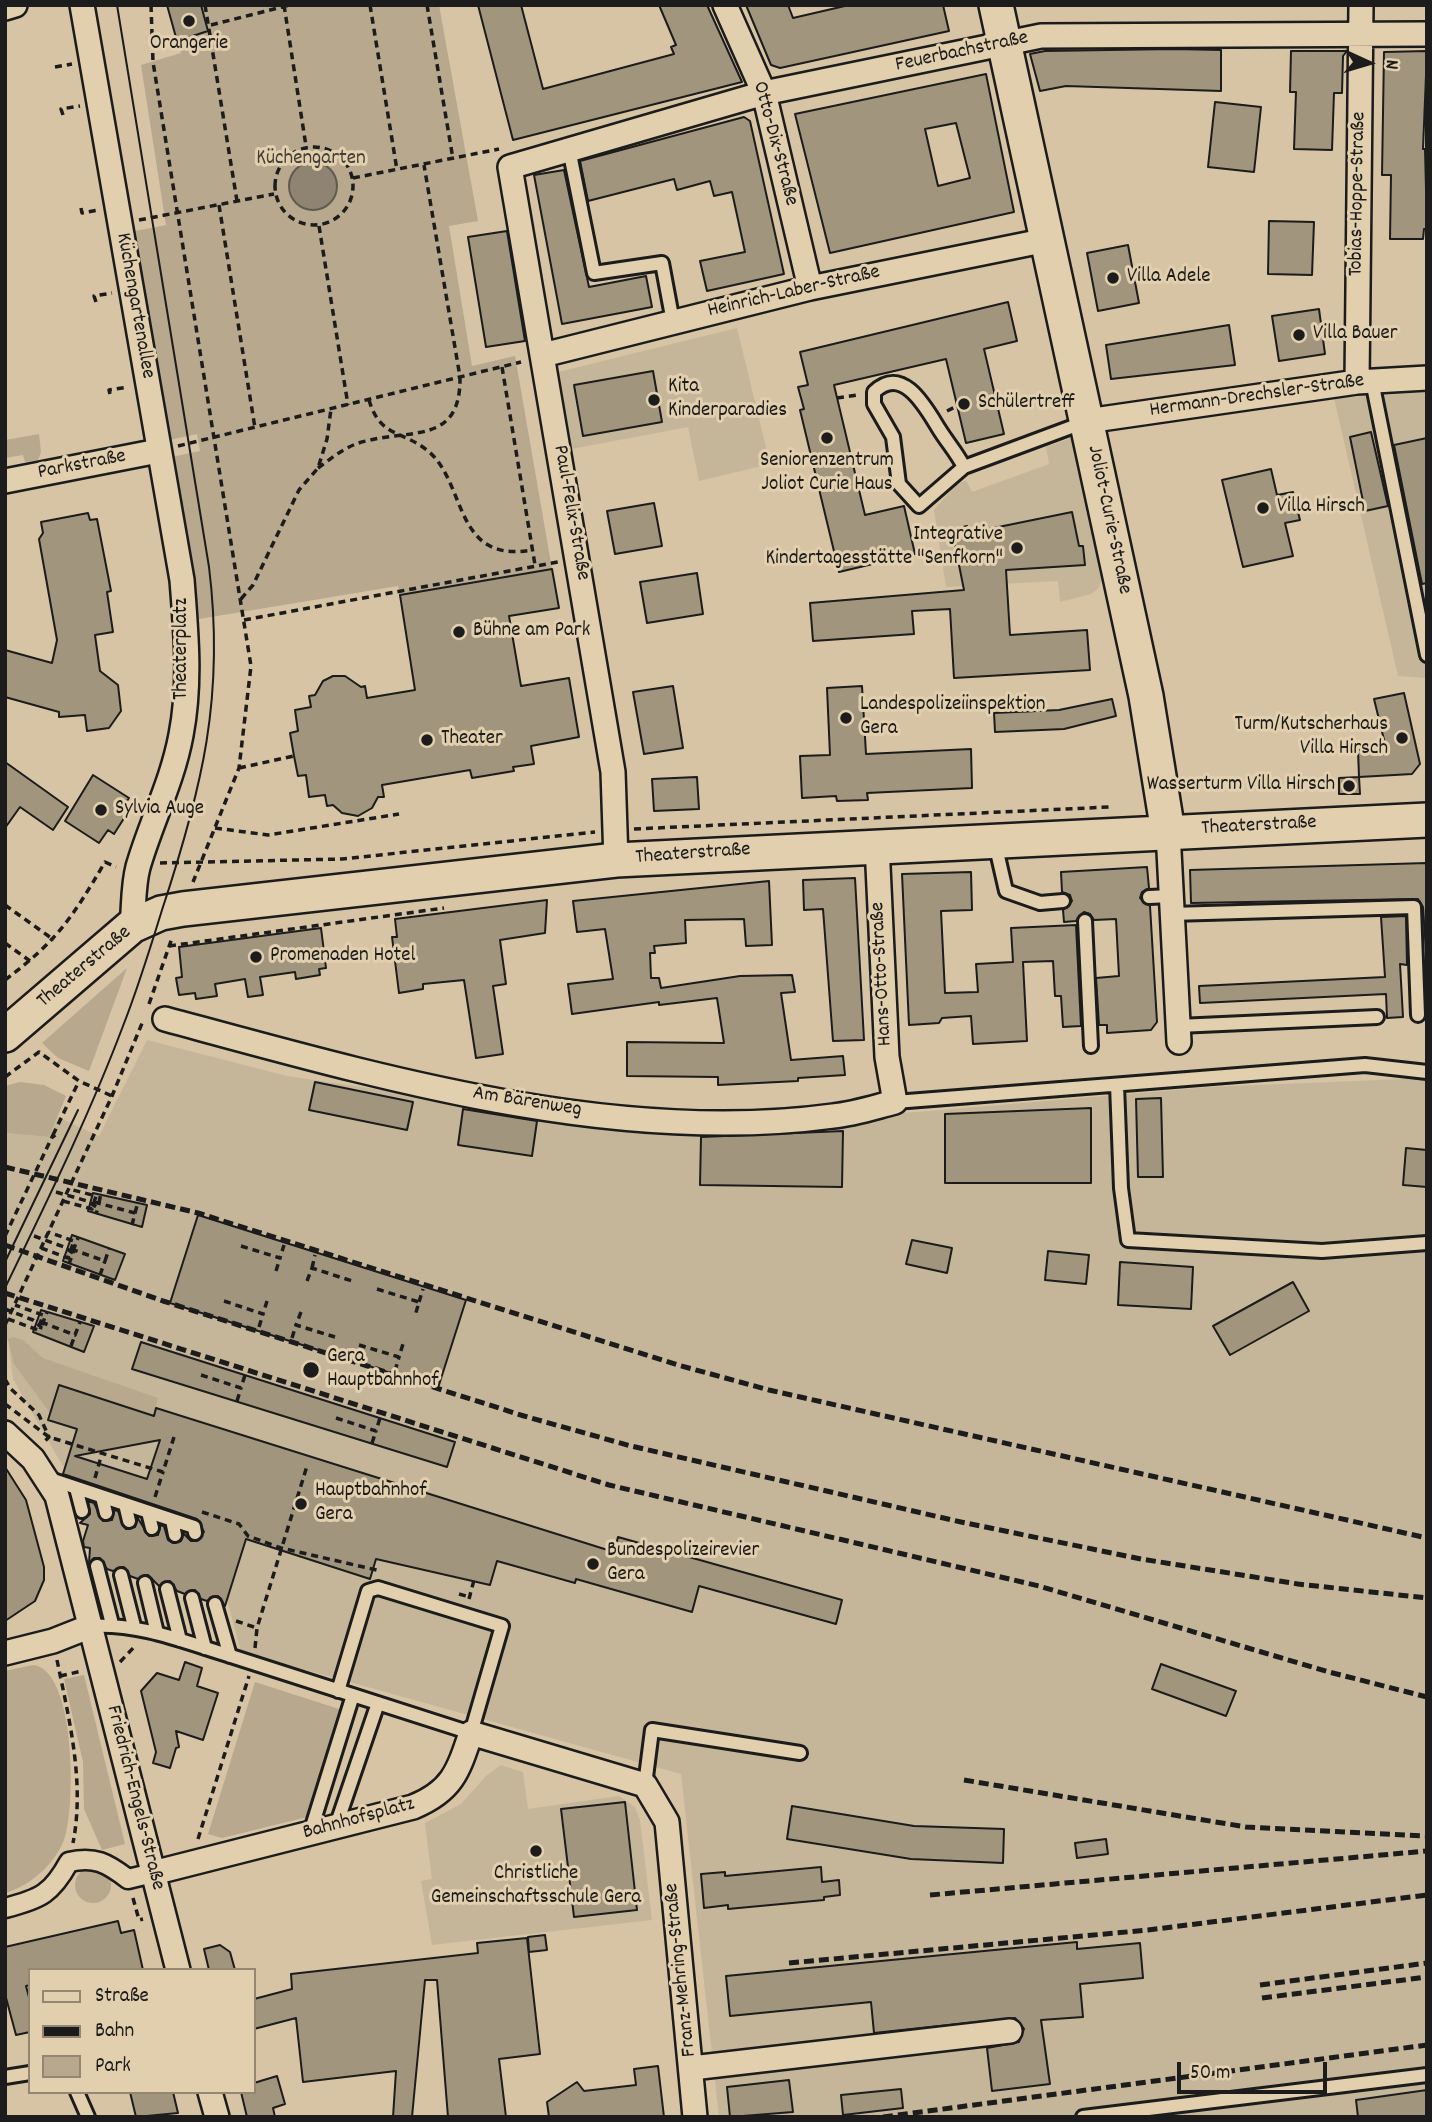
<!DOCTYPE html>
<meta charset="utf-8">
<style>
body{margin:0}
#map{position:relative;width:1432px;height:2122px;overflow:hidden;background:#d6c4a4;font-family:Dekko,sans-serif}
canvas{display:block}
.frame{position:absolute;inset:0;border:7px solid #1c1c1c;pointer-events:none}
.legend{position:absolute;left:28px;top:1968px;width:228px;height:126px;box-sizing:border-box;background:#e2cfad;border:2px solid #938773;margin:0;padding:9px 12px;list-style:none;font-size:21px;color:#1c1c1c}
.legend li{display:flex;align-items:center;gap:14px;height:35px}
.legend b{width:35px;border:2px solid #938773}
.north{position:absolute;left:1334px;top:28px;width:70px;height:70px;-webkit-text-stroke:5px #e2cfad;paint-order:stroke;rotate:94deg;font-size:19px;font-weight:700;line-height:28px;text-align:center;color:#1c1c1c}
.north::after{content:'';display:block;margin:auto;width:24px;height:32px;background:#1c1c1c;clip-path:polygon(50% 0,100% 100%,50% 72%,0 100%)}
.scale{position:absolute;left:1177px;top:2062px;width:150px;height:32px;box-sizing:border-box;border:4px solid #1c1c1c;border-top:0;padding-left:9px;font-size:21px;line-height:24px;white-space:nowrap;color:#1c1c1c;-webkit-text-stroke:5px #e2cfad;paint-order:stroke}
</style>
<div id="map">
<canvas width="1432" height="2122"></canvas>
<div class="frame"></div>
<ul class="legend">
<li><b style="height:9px;background:#e2cfad"></b>Straße</li>
<li><b style="height:9px;background:#1c1c1c"></b>Bahn</li>
<li><b style="height:19px;background:#b7a88e"></b>Park</li>
</ul>
<div class="north">N</div>
<div class="scale">50 m</div>
</div>
<script>
const ctx = document.querySelector('canvas').getContext('2d');
ctx.lineJoin = 'round';
function fill(path, color) { ctx.fillStyle = color; ctx.fill(path, 'evenodd'); }
function strokePath(path, color, width, dash) { ctx.strokeStyle = color; ctx.lineWidth = width; ctx.lineCap = dash ? 'butt' : 'round'; ctx.setLineDash(dash || []); ctx.stroke(path); }
function drawText(font, color, halo, rows, align = 'center') {
  ctx.font = font + ' Dekko,sans-serif'; ctx.lineWidth = 6; ctx.setLineDash([]); ctx.textBaseline = 'middle'; ctx.strokeStyle = halo; ctx.fillStyle = color; for (const [text, x, y, turn = 0] of rows) {
    ctx.save(); ctx.translate(x, y); ctx.rotate((+turn || 0) * Math.PI / 180); ctx.textAlign = isNaN(turn) ? turn : align; if (halo) ctx.strokeText(text, 0, 0); ctx.fillText(text, 0, 0); ctx.restore();
  }
}
fill(new Path2D(`
 M737,328L770,464L699,481L688,427L561,451L550,374Z
 M1427,392V678L1398,676L1334,398Z
 M1071,438L1102,579L1099,588L1091,594L1060,602L1058,581L946,587L934,510L955,486L966,480L972,492L1049,464L1046,447Z
 M147,1040L287,1076L645,1129L917,1112L1210,1087L1427,1078V2117H719L681,1774L241,1652L205,1519L65,1470L13,1379L8,1340L5,1338V1133L49,1137L58,1117L99,1136Z
 M501,1765L523,1772L528,1809L619,1796L635,1807L640,1820L652,1920L432,1945L421,1881L432,1879L425,1823L461,1804L486,1776Z`), '#c6b699');
fill(new Path2D(`
 M201,5H439L478,221L449,226L472,366L515,356L552,569L400,595L398,586L193,620L167,458L200,451L197,434L165,441L130,232L166,225L141,65L181,53L177,41L208,31Z
 M39,434L41,452L38,460L25,462L23,455L5,458V440Z
 M127,968L89,1071L58,1058L42,1043Z
 M20,1082L44,1085L66,1096L49,1137L5,1133V1086Z
 M13,1337L23,1340L43,1358L158,1398L150,1430L146,1416L139,1411L60,1385L50,1413L14,1364L8,1339Z
 M33,1665C76,1669 76,1809 64,1840C54,1865 30,1886 5,1893V1671Z
 M84,1675L125,1844L102,1850L84,1809L83,1762L64,1679Z
 M255,1682L342,1710L307,1817L222,1838L208,1834Z
 M75 1885a18 18 0 1 1 36 0a18 18 0 1 1-36 0Z`), '#b7a88e');
const water = new Path2D(`
 M289 186a24 24 0 1 1 48 0a24 24 0 1 1-48 0Z`);
fill(water, '#8f8371');
strokePath(water, '#615a4f', 2);
const building = new Path2D(`
 M167,5H201L208,31L177,41Z
 M478,5H521L543,89L674,54L671,47L676,45L659,5H707L742,82L513,140Z
 M746,5H788L793,18L849,5H943L949,31L780,68L771,65Z
 M1174,49L1221,50V91L1066,86L1040,91L1030,54L1045,51Z
 M1291,51H1347L1343,56L1342,93H1334L1332,150L1294,149L1296,92H1290Z
 M1427,51L1423,149H1425L1427,229H1424L1423,239H1390L1391,175H1382L1384,52Z
 M986,74L1014,212L830,253L795,114ZM956,123L970,178L938,186L925,129Z
 M1215,102L1261,107L1254,172L1208,167Z
 M744,117L750,121L784,274L707,291L700,261L745,252L732,192L714,196L710,181L677,190L674,179L588,201L580,161Z
 M564,170L589,287L646,276L652,307L562,324L534,175Z
 M1269,221L1314,222L1312,275L1268,274Z
 M507,231L525,341L486,347L468,237Z
 M1128,245L1139,303L1098,311L1087,253Z
 M1008,302L1017,341L984,349L1004,434L966,443L946,359L834,385L865,515L904,506L915,554L839,572L800,410L804,409L798,387L808,385L800,352Z
 M1319,309L1325,354L1279,361L1272,316Z
 M1229,325L1235,365L1111,379L1106,345Z
 M653,371L662,422L583,436L574,385Z
 M1371,432L1388,506L1365,511L1350,437Z
 M1427,438V583L1422,584L1394,445Z
 M1271,469L1277,495L1293,492L1300,520L1285,523L1293,556L1243,567L1222,480Z
 M654,503L662,546L615,554L607,511Z
 M1072,512L1079,546H1083L1085,565L1006,570L1010,635L1087,630L1090,670L954,678L950,609L912,611L914,634L813,641L810,603L964,590L952,530L967,526L969,533Z
 M88,513L90,520L97,519L111,591L107,592L113,632L95,635L100,671L118,685L121,711L109,728L87,731L85,715L59,717V712L5,697V650L52,663L57,640L39,539L43,533L41,522Z
 M552,569L559,608L509,616L521,686L569,678L579,737L531,746L534,764L513,767L514,771L472,778L470,770L382,785L384,797H378L372,808L358,816L342,813L333,805L327,806L325,795L309,797L306,775L298,776L294,756L290,733L298,731L295,710L311,707L309,696L315,695L323,681L333,676H345L361,687L365,686L367,698L415,690L400,595Z
 M697,573L703,614L647,623L640,582Z
 M673,686L683,748L644,754L633,692Z
 M862,686L866,754L971,749L972,788L867,793L868,800L837,801L836,796L802,798L800,756L830,755L827,688Z
 M1404,693L1420,764L1412,774L1359,777L1358,750L1386,748L1374,699Z
 M1112,699L1116,716L1064,729L995,732L994,713L1059,710Z
 M5,762L68,807L53,830L20,807L5,828Z
 M93,775L129,798L122,808L128,812L114,834L108,830L99,843L65,821Z
 M697,777L699,809L654,811L652,779Z
 M1359,777L1360,794H1339V778Z
 M1427,863V967L1423,907L1418,899L1191,903L1190,870Z
 M1147,867L1149,888L1142,892L1140,898L1150,906L1157,1022L1151,1030L1107,1033V1025H1099L1096,978L1119,976L1116,919L1094,920L1090,914L1084,912L1076,921L1064,922L1063,910L1072,901L1070,895L1062,892L1061,872Z
 M971,872L972,910L941,911L945,993L978,992L976,964L1013,962L1011,928L1076,925L1081,1026L1063,1027L1061,996H1055L1053,961L1023,962L1027,1041L973,1044L971,1016L942,1018L939,1023L909,1025L902,874Z
 M855,878L864,1040L833,1041L823,909L804,910L803,880Z
 M769,881L772,945L746,946L744,919L685,920L686,943L654,946L655,953H650L651,978H659L661,988L740,976L792,975L795,992L781,993L791,1060L843,1056L845,1075L798,1078V1081L718,1085V1077L627,1076V1042L724,1043L717,998L659,1005V1002L572,1014L568,984L613,979L605,929L577,932L573,901Z
 M547,900L545,933L500,940L506,984L493,986L503,1054L476,1058L464,980L423,984V989L399,993L392,937H397L395,919Z
 M1406,916L1407,965L1400,964L1403,1017L1387,1018L1386,994L1200,1003L1199,986L1385,977L1381,917Z
 M321,928L326,968L319,969L320,975L296,979L295,972L260,977L263,995L248,997L245,979L215,984L217,996L196,999L195,993L179,995L176,978L182,977L179,947Z
 M315,1082L413,1102L407,1130L309,1110Z
 M1161,1098L1163,1177H1138L1136,1099Z
 M1091,1108V1183H945V1114Z
 M463,1109L537,1121L532,1156L458,1145Z
 M843,1131L842,1187L700,1185L701,1137Z
 M1406,1148L1427,1150V1187L1403,1185Z
 M93,1193L147,1205L142,1227L88,1211Z
 M198,1215L466,1300L438,1388L170,1303Z
 M72,1235L125,1254L115,1280L63,1261Z
 M912,1240L952,1248L947,1273L906,1264Z
 M1048,1251L1089,1255L1086,1284L1045,1280Z
 M1120,1262L1193,1267L1191,1309L1118,1305Z
 M1293,1282L1309,1311L1230,1355L1213,1326Z
 M41,1310L94,1326L84,1352L33,1332Z
 M141,1342L455,1442L447,1467L132,1369Z
 M59,1385L154,1416L156,1408L614,1552L618,1537L842,1600L836,1624L699,1586L692,1612L576,1579L575,1583L497,1561L490,1585L376,1559L370,1579L246,1539L225,1606L218,1596L207,1601L201,1599L195,1590L185,1594L177,1591L170,1581L159,1586L148,1575L138,1579L130,1576L124,1567L113,1571L107,1569L100,1558H94L89,1563L90,1548L84,1547L83,1541L88,1525L80,1523L90,1514L88,1501L94,1503L103,1521L112,1520L114,1510L118,1511L126,1529L135,1527L137,1517L149,1536L158,1535L160,1525L164,1526L168,1540L173,1543L181,1541L183,1533L191,1541H197L204,1532L197,1519L63,1474L77,1429L48,1420ZM160,1440L147,1479L75,1456Z
 M5,1467L26,1500L44,1567V1580L35,1601L5,1621Z
 M185,1662L202,1668L197,1686L218,1693L203,1740L176,1731L179,1747L176,1748L170,1768L153,1763L156,1752L141,1691L157,1673L179,1680Z
 M1161,1664L1236,1691L1226,1716L1152,1689Z
 M625,1802L637,1910L574,1917L561,1809Z
 M792,1806L914,1826L1004,1829L1003,1863L911,1859L787,1839Z
 M1106,1839L1108,1854L1077,1858L1075,1843Z
 M821,1867L822,1882L839,1880L840,1895L824,1897V1900L728,1909V1905L704,1908L701,1874L725,1872V1876Z
 M118,1921L121,1933L134,1930L143,1970H30V1985L26,1986L30,2001V2032L16,2035L5,1994V1947Z
 M545,1935L547,1950L529,1952L528,1937Z
 M527,1938L540,2054L499,2059L506,2117H448L437,1980H425L412,2117H393L396,2071L303,2082L296,2018L254,2029V1999L292,1989L291,1974L478,1953L477,1943Z
 M1077,1942V1949L1140,1943L1143,1978L1080,1984L1083,2017L1041,2020L1050,2084L992,2091L987,2048L1019,2042L1024,2029L1015,2018L874,2033L871,2002L730,2016L726,1976Z
 M220,1945L230,1952L235,1970H209L204,1949Z
 M658,2066L664,2117H549L547,2102L577,2082L584,2091L636,2085L634,2069Z
 M277,2076L285,2104L273,2108L275,2117H247L241,2092H254V2083Z
 M789,2080L793,2112L730,2117L727,2087Z
 M901,2089L903,2108L843,2115L841,2095Z
 M1427,2090V2117H1358L1356,2100Z
 M130,2092H173L178,2113L136,2117Z`);
fill(building, '#a1957e');
strokePath(building, '#1c1c1c', 2);
const service = new Path2D(`
 M569,149L594,273L662,263L673,322
 M1372,381L1427,655
 M964,467C957,453 947,442 939,429C926,408 903,364 874,392V404L893,437L899,484L919,506L964,467L1085,422
 M995,843L1006,891L1040,903L1063,901
 M1149,897L1171,896
 M1171,914L1414,907L1418,1015
 M1085,921L1091,1046
 M1178,1026L1377,1017
 M1117,1085L1121,1188L1128,1240L1322,1251L1427,1243
 M895,1102L1365,1065L1427,1072
 M47,1478L194,1527L195,1533
 M76,1488L82,1511
 M102,1497L106,1513
 M125,1504L129,1521
 M148,1512L152,1528
 M172,1520L175,1535
 M97,1566L112,1624
 M121,1575L134,1626
 M145,1583L157,1633
 M167,1589L180,1640
 M192,1598L205,1648
 M215,1604L230,1656
 M91,1626C140,1623 184,1642 231,1656C311,1681 391,1707 471,1733L502,1626L378,1588L368,1591L338,1691
 M645,1785L652,1730L800,1753
 M336,1826L378,1703
 M310,1833L353,1695
 M5,2077L30,2073
 M77,2092L88,2117
 M1083,2117L1427,2075`);
const pedestrian = new Path2D(`
 M5,1908C41,1899 52,1893 69,1862C95,1856 107,1863 128,1879L153,1873`);
const minor = new Path2D(`
 M82,5L182,580C186,632 191,683 181,735C172,783 151,822 138,867C133,886 134,906 132,926
 M725,5L764,93L810,288
 M5,8L15,5
 M543,355L810,288L1047,240
 M1357,382L1361,5
 M1087,421L1357,382L1427,378
 M5,481L158,451
 M1168,832L1179,1042
 M616,860L613,772L510,167L764,93L1041,36L1427,34
 M165,1019C376,1076 613,1146 833,1116C854,1114 875,1107 895,1102L887,1057L877,845
 M5,1433L33,1459L57,1496L178,1970
 M5,1653L53,1641L91,1626
 M153,1873L413,1807C452,1791 458,1772 471,1733L645,1785L667,1822L695,2117
 M692,2068L1010,2031
 M210,2092L217,2117`);
const secondary = new Path2D(`
 M996,5L1146,696L1168,832
 M5,1035L132,926L161,913L183,909L616,860L1427,820`);
strokePath(service, '#1c1c1c', 18);
strokePath(pedestrian, '#1c1c1c', 23);
strokePath(minor, '#1c1c1c', 28);
strokePath(secondary, '#1c1c1c', 38);
strokePath(new Path2D(`
 M151,5L153,62L251,666L239,768L193,882
 M205,5L237,201
 M284,5L306,146
 M370,5L397,170
 M427,5L453,159
 M211,25L290,5
 M179,46L212,38
 M55,67L72,64
 M63,115L61,109L80,106
 M275 186a39 39 0 1 1 78 0a39 39 0 1 1-78 0Z
 M353,178L499,149
 M219,205L255,428
 M81,208L82,213L98,210
 M139,220L274,194
 M319,226L348,405
 M96,302L94,296L112,293
 M502,367L535,565
 M110,394L109,390L128,387
 M837,398L858,395
 M369,400C380,438 403,430 428,451C467,483 453,564 532,550
 M947,411L957,406
 M178,446L521,362
 M318,468C333,457 347,445 366,441C412,429 461,444 460,377L424,165
 M241,599L253,585L299,490L318,468L327,439L331,409
 M244,620L558,562
 M239,768L294,756
 M215,828L268,835L399,814
 M634,829L1109,807
 M160,863L342,859L595,832
 M5,905L54,940
 M5,943L30,961
 M169,946L444,908
 M5,980C58,940 72,918 105,862L116,867
 M149,1004L172,938
 M5,1077L39,1052L79,1081L112,1096
 M53,1135L79,1081
 M56,1192L87,1201L98,1208L96,1214
 M63,1201L92,1209L96,1196L69,1189
 M94,1202L135,1213L132,1225
 M99,1203L101,1193
 M135,1213L138,1202
 M5,1236L53,1135L58,1141
 M34,1236L64,1247L73,1253L69,1264
 M241,1246L280,1258L284,1245
 M41,1248L68,1258L74,1241L48,1232
 M71,1249L105,1261L109,1249
 M73,1251L78,1238
 M312,1268L315,1255
 M276,1271L280,1258
 M100,1275L105,1261
 M307,1281L312,1268L352,1281
 M377,1289L419,1302L415,1316
 M224,1301L263,1314L267,1301
 M419,1302L423,1289
 M5,1309L33,1320L41,1327L39,1334
 M301,1312L296,1325L335,1337
 M8,1319L38,1330L43,1315L15,1305
 M41,1322L75,1335L80,1322
 M5,1325L112,1096L143,1021
 M42,1325L47,1312
 M259,1327L263,1314
 M292,1338L296,1325
 M359,1345L399,1357L403,1344
 M71,1346L75,1335
 M395,1371L399,1357
 M201,1375L241,1388L245,1375
 M5,1379L10,1388L39,1415L49,1437L44,1442
 M237,1401L241,1388
 M5,1404L49,1437L163,1472L174,1437
 M336,1418L376,1431L380,1418
 M372,1443L376,1431
 M95,1478L102,1453
 M155,1497L163,1472
 M202,1512L239,1524L248,1536L281,1548L381,1571
 M459,1594L470,1597
 M469,1599L474,1580
 M236,1621L257,1628
 M255,1648L257,1628L307,1466
 M57,1660C69,1719 85,1782 73,1843
 M120,1662L136,1645
 M60,1676L82,1671
 M198,1839L249,1676
 M133,1898L139,1920L143,1919`), '#1c1c1c', 3.5, [7, 5]);
strokePath(service, '#e2cfad', 12);
strokePath(pedestrian, '#e2cfad', 18);
strokePath(minor, '#e2cfad', 23);
strokePath(secondary, '#e2cfad', 33);
strokePath(new Path2D(`
 M5,1262L78,1110
 M5,1288C47,1201 89,1116 123,1026C138,988 150,949 162,910C202,789 225,696 209,567L117,5`), '#1c1c1c', 2);
strokePath(new Path2D(`
 M5,1167L198,1213L678,1365L769,1390L1427,1538
 M5,1245L163,1301L524,1416L631,1446L961,1522L1141,1559L1298,1584L1427,1598
 M5,1293L609,1485L1039,1586L1329,1672L1427,1697
 M964,1780L1246,1827L1427,1836
 M930,1895L1427,1851
 M789,1963L1148,1930L1427,1895
 M1260,1985L1427,1963
 M1262,1998L1427,1977
 M883,2117L1427,2045`), '#1c1c1c', 5, [10, 5]);
for (const [x, y, r, color] of [
 [189,21,7,"#1c1c1c"],
 [1113,278,7,"#1c1c1c"],
 [1299,335,7,"#1c1c1c"],
 [654,400,7,"#1c1c1c"],
 [964,404,7,"#1c1c1c"],
 [827,438,7,"#1c1c1c"],
 [1263,508,7,"#1c1c1c"],
 [1017,548,7,"#1c1c1c"],
 [459,632,7,"#1c1c1c"],
 [846,718,7,"#1c1c1c"],
 [1402,738,7,"#1c1c1c"],
 [427,740,7,"#1c1c1c"],
 [1349,786,7,"#1c1c1c"],
 [101,810,7,"#1c1c1c"],
 [256,957,7,"#1c1c1c"],
 [311,1370,9,"#1c1c1c"],
 [301,1504,7,"#1c1c1c"],
 [593,1564,7,"#1c1c1c"],
 [536,1851,7,"#1c1c1c"]
]) { const dot = new Path2D(); dot.arc(x, y, r, 0, 2 * Math.PI); ctx.fillStyle = color; ctx.fill(dot); strokePath(dot, '#e2cfad', 2.5); }
drawText('21px', '#1c1c1c', '#e2cfad', [
 ["Orangerie",189,45,"center"],
 ["Villa Adele",1127,278],
 ["Villa Bauer",1313,335],
 ["Kita",668,388],
 ["Kinderparadies",668,412],
 ["Schülertreff",978,404],
 ["Seniorenzentrum",827,462,"center"],
 ["Joliot Curie Haus",827,486,"center"],
 ["Villa Hirsch",1277,508],
 ["Integrative",1003,536,"right"],
 ["Kindertagesstätte \"Senfkorn\"",1003,560,"right"],
 ["Bühne am Park",473,632],
 ["Landespolizeiinspektion",860,706],
 ["Gera",860,730],
 ["Turm/Kutscherhaus",1388,726,"right"],
 ["Villa Hirsch",1388,750,"right"],
 ["Theater",441,740],
 ["Wasserturm Villa Hirsch",1335,786,"right"],
 ["Sylvia Auge",115,810],
 ["Promenaden Hotel",270,957],
 ["Gera",327,1358],
 ["Hauptbahnhof",327,1382],
 ["Hauptbahnhof",315,1492],
 ["Gera",315,1516],
 ["Bundespolizeirevier",607,1552],
 ["Gera",607,1576],
 ["Christliche",536,1875,"center"],
 ["Gemeinschaftsschule Gera",536,1899,"center"]
], 'left');
drawText('21px', '#1c1c1c', '#e2cfad', [
 ["Feuerbachstraße",962,53,-12],
 ["Otto-Dix-Straße",774,144,75],
 ["Tobias-Hoppe-Straße",1359,194,-89],
 ["Heinrich-Laber-Straße",794,293,-13],
 ["Küchengartenallee",134,306,80],
 ["Hermann-Drechsler-Straße",1257,397,-8],
 ["Parkstraße",82,466,-11],
 ["Paul-Felix-Straße",570,513,80],
 ["Joliot-Curie-Straße",1108,520,78],
 ["Theaterplatz",183,649,-90],
 ["Theaterstraße",1259,827,-3],
 ["Theaterstraße",693,855,-4],
 ["Theaterstraße",85,968,-40],
 ["Hans-Otto-Straße",883,974,-93],
 ["Am Bärenweg",527,1103,9],
 ["Friedrich-Engels-Straße",134,1798,76],
 ["Bahnhofsplatz",359,1820,-15],
 ["Franz-Mehring-Straße",682,1970,-96]
]);
drawText('21px', '#433f38', '#e2cfad', [
 ["Küchengarten",311,160]
]);
</script>
